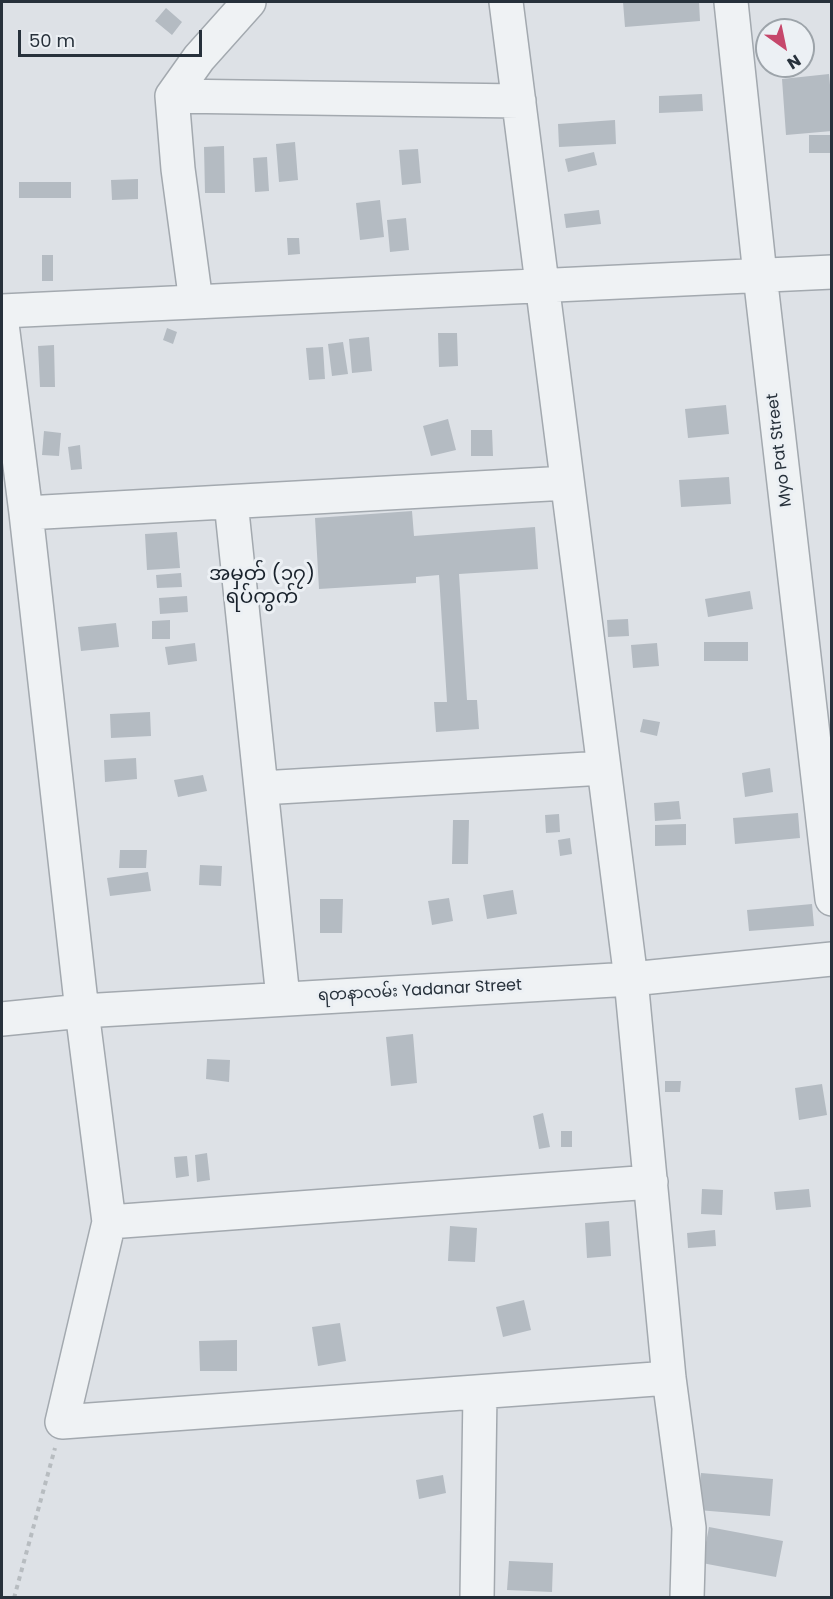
<!DOCTYPE html>
<meta charset="utf-8">
<style>
body{margin:0}
#map{position:relative;width:833px;height:1599px;overflow:hidden;background:#dde1e6;font-family:Poppins,sans-serif}
canvas{display:block}
.frame{position:absolute;inset:0;border:3px solid #27313b;pointer-events:none}
.north{position:absolute;left:755px;top:18px;width:60px;height:60px;box-sizing:border-box;background:#ecf0f4;border:2px solid #9da4aa;border-radius:50%;rotate:147deg;font-size:16px;font-weight:700;line-height:24px;text-align:center;color:#27313b}
.north::after{content:'';display:block;margin:auto;width:21px;height:27px;background:#c6476b;clip-path:polygon(50% 0,100% 100%,50% 72%,0 100%)}
.scale{position:absolute;left:18px;top:30px;width:184px;height:27px;box-sizing:border-box;border:3px solid #27313b;border-top:0;padding-left:8px;font-size:18px;line-height:21px;white-space:nowrap;color:#27313b;-webkit-text-stroke:4px #ecf0f4;paint-order:stroke}
</style>
<div id="map">
<canvas width="833" height="1599"></canvas>
<div class="frame"></div>
<div class="north">N</div>
<div class="scale">50 m</div>
</div>
<script>
const ctx = document.querySelector('canvas').getContext('2d');
ctx.lineJoin = 'round';
function fill(path, color) { ctx.fillStyle = color; ctx.fill(path, 'evenodd'); }
function strokePath(path, color, width, dash) { ctx.strokeStyle = color; ctx.lineWidth = width; ctx.lineCap = dash ? 'butt' : 'round'; ctx.setLineDash(dash || []); ctx.stroke(path); }
function drawText(font, color, halo, rows, align = 'center') {
  ctx.font = font + ' Poppins,"Noto Sans Myanmar",sans-serif'; ctx.lineWidth = 6; ctx.setLineDash([]); ctx.textBaseline = 'middle'; ctx.strokeStyle = halo; ctx.fillStyle = color; for (const [text, x, y, turn = 0] of rows) {
    ctx.save(); ctx.translate(x, y); ctx.rotate((+turn || 0) * Math.PI / 180); ctx.textAlign = isNaN(turn) ? turn : align; if (halo) ctx.strokeText(text, 0, 0); ctx.fillText(text, 0, 0); ctx.restore();
  }
}
fill(new Path2D(`
 M623,2H699L700,21L625,27Z
 M166,8L182,22L172,35L155,21Z
 M829,74L832,107V131L786,135L782,79Z
 M702,94L703,111L659,113V96Z
 M615,120L616,144L559,147L558,124Z
 M809,135H832V153H809Z
 M295,142L298,180L279,182L276,144Z
 M224,146L225,193H205L204,147Z
 M418,149L421,183L402,185L399,150Z
 M594,152L597,165L568,172L565,159Z
 M267,157L269,191L255,192L253,158Z
 M138,179V199L112,200L111,180Z
 M19,182H71V198H19Z
 M380,200L384,237L360,240L356,203Z
 M599,210L601,224L566,228L564,214Z
 M406,218L409,250L390,252L387,220Z
 M287,238H299L300,254L288,255Z
 M42,255H53V281H42Z
 M167,328L177,332L173,344L163,340Z
 M438,333H457L458,366L439,367Z
 M369,337L372,371L352,373L349,339Z
 M343,342L348,374L332,376L328,344Z
 M54,345L55,387H40L38,346Z
 M323,347L325,379L309,380L306,348Z
 M726,405L729,434L688,438L685,409Z
 M448,419L456,450L431,456L423,426Z
 M471,430H492L493,456H471Z
 M44,431L61,433L59,456L42,455Z
 M80,445L82,469L71,470L68,447Z
 M729,477L731,504L681,507L679,480Z
 M412,511L414,536L535,527L538,569L459,574L467,700H477L479,729L436,732L434,702H447L439,575L416,577V583L319,589L315,518Z
 M177,532L180,568L147,570L145,534Z
 M181,573L182,587L157,588L156,575Z
 M750,591L753,609L708,617L705,599Z
 M187,596L188,612L160,614L159,598Z
 M628,619L629,636L608,637L607,620Z
 M170,620V639H152V621Z
 M116,623L119,647L81,651L78,627Z
 M704,642H748V661H704Z
 M195,643L197,661L168,665L165,647Z
 M657,643L659,666L633,668L631,645Z
 M150,712L151,736L111,738L110,714Z
 M643,719L660,722L657,736L640,732Z
 M136,758L137,779L105,782L104,760Z
 M770,768L773,792L745,797L742,773Z
 M203,775L207,791L178,797L174,780Z
 M679,801L681,819L655,821L654,803Z
 M798,813L800,838L735,844L733,818Z
 M559,814L560,832L546,833L545,815Z
 M453,820H469L468,864H452Z
 M686,824V845L655,846V825Z
 M570,838L572,854L560,856L558,840Z
 M120,850H147L146,868H119Z
 M200,865L222,866L221,886L199,885Z
 M148,872L151,891L110,896L107,878Z
 M513,890L517,914L487,919L483,895Z
 M449,898L453,921L432,925L428,901Z
 M320,899H343L342,933H320Z
 M812,904L814,926L749,931L747,910Z
 M413,1034L417,1083L391,1086L386,1037Z
 M207,1059L230,1060L229,1082L206,1079Z
 M665,1081H681L680,1092H665Z
 M822,1084L827,1115L799,1120L795,1088Z
 M543,1113L550,1147L539,1149L533,1116Z
 M561,1131H572V1147H561Z
 M207,1153L210,1180L197,1182L195,1155Z
 M187,1156L189,1176L176,1178L174,1157Z
 M702,1189L723,1190L722,1215L701,1214Z
 M809,1189L811,1207L776,1210L774,1192Z
 M609,1221L611,1256L587,1258L585,1223Z
 M450,1226L477,1228L475,1262L448,1261Z
 M715,1230L716,1246L688,1248L687,1233Z
 M524,1300L531,1330L503,1337L496,1307Z
 M340,1323L346,1361L318,1366L312,1327Z
 M237,1340V1371H200L199,1341Z
 M701,1473L773,1479L770,1516L698,1510Z
 M443,1475L446,1493L419,1499L416,1480Z
 M709,1527L783,1541L776,1577L702,1563Z
 M509,1561L553,1563L552,1592L507,1590Z`), '#b4bbc2');
const minor = new Path2D(`
 M506,2L631,979L669,1378L689,1528L687,1598
 M731,2L760,275L832,899
 M172,96L519,101
 M196,302L178,169L172,96L199,58L249,2
 M2,311L832,272
 M2,324L26,513L82,1011L109,1222L62,1422L669,1378
 M231,502L283,998
 M26,513L567,483
 M261,788L604,768
 M2,1019L82,1011L631,979L832,959
 M109,1222L651,1182
 M477,1598L480,1392`);
strokePath(minor, '#a3a9af', 36);
strokePath(new Path2D(`
 M14,1598L55,1448`), '#b7bcc0', 4, [4.5, 4.5]);
strokePath(minor, '#eff2f4', 33);
drawText('16px', '#27313b', '#ecf0f4', [
 ["Myo Pat Street",780,450,-97],
 ["ရတနာလမ်း Yadanar Street",420,991,-3]
]);
drawText('20px', '#19222c', '#ecf0f4', [
 ["အမှတ် (၁၇)",262,575],
 ["ရပ်ကွက်",262,598]
]);
</script>
